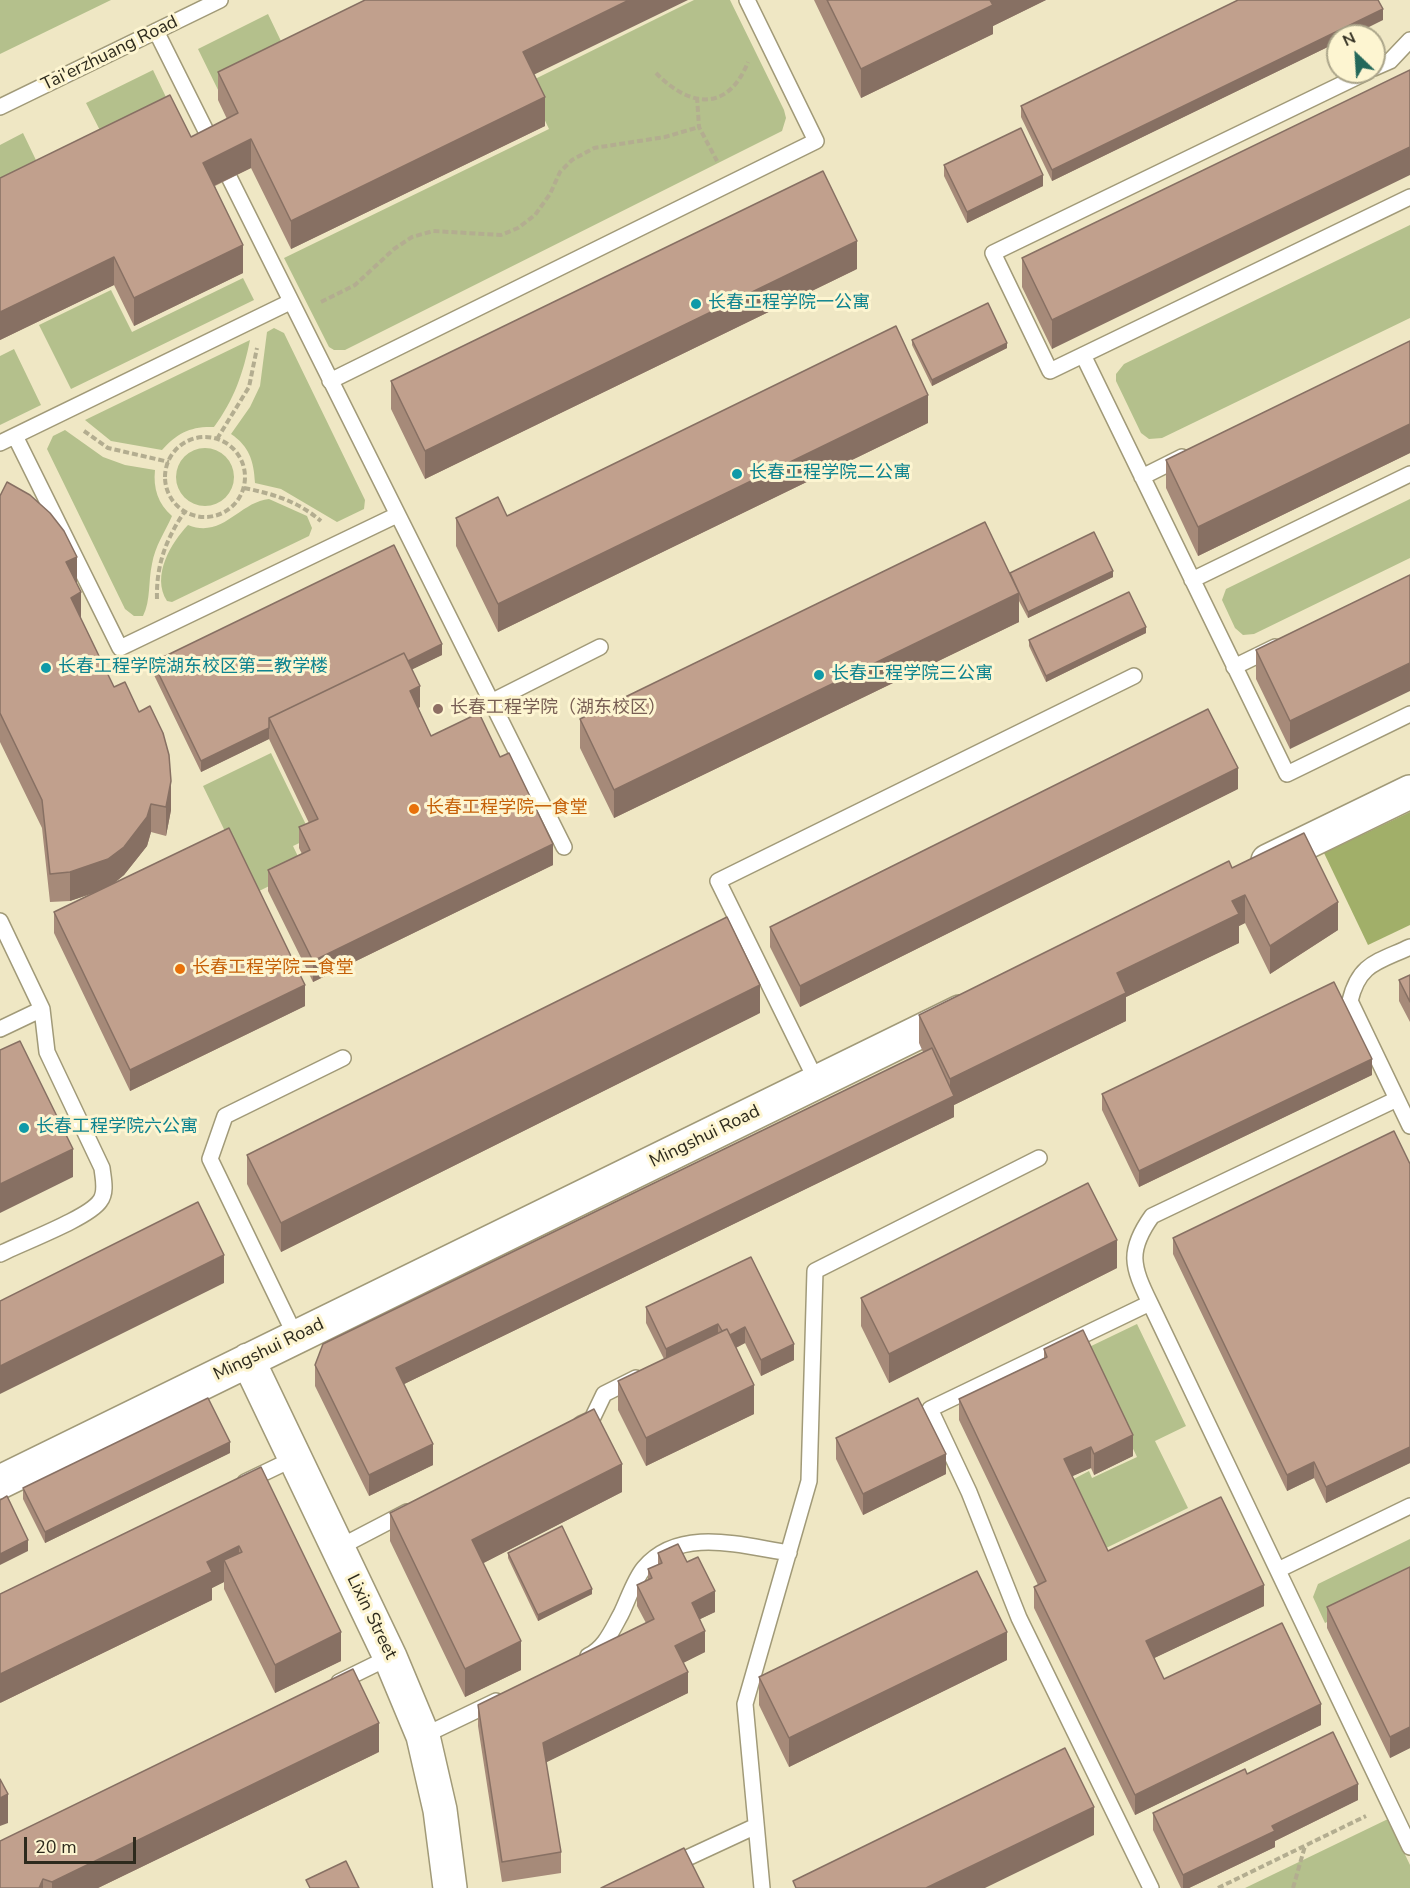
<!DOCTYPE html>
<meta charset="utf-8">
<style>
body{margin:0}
#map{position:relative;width:1410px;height:1888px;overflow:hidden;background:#efe7c4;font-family:"Nunito Sans",sans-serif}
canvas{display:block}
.north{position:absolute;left:1326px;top:24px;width:60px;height:60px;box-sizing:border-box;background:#fdf5d1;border:2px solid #aaa489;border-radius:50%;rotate:335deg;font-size:16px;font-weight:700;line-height:24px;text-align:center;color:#2d2a1d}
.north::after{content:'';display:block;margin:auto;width:21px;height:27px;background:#23685a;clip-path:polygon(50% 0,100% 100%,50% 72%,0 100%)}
.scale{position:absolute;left:24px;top:1837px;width:112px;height:27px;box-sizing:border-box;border:3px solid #2d2a1d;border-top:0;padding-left:8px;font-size:18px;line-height:21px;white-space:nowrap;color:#2d2a1d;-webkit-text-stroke:4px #fdf5d1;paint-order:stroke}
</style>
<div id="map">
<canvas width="1410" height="1888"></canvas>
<div class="north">N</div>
<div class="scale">20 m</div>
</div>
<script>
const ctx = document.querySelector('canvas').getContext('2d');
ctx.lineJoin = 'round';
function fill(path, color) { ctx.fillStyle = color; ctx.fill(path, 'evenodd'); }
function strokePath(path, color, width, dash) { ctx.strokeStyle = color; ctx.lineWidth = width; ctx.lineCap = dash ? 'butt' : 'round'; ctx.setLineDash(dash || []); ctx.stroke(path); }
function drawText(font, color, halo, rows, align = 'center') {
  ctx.font = font + ' "Nunito Sans","Noto Sans SC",sans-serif'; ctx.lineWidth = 6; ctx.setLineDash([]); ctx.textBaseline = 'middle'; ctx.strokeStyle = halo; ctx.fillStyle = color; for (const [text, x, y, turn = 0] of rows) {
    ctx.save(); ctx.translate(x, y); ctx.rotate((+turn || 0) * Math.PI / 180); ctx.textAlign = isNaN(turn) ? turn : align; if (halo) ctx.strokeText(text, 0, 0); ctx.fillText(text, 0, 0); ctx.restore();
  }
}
fill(new Path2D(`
 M0,0H111L0,54Z
 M694,0H730L784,110L786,118L782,131L345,350H334L329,347L284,258L549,129L527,83Z
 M268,14L291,62L221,96L198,49Z
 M153,70L176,118L110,150L86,103Z
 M23,133L46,181L0,203V145Z
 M1410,225V318L1162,438L1149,439L1141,433L1116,381V374L1124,364Z
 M243,278L254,300L71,389L39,325L111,290L132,332Z
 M274,328L284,333L365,500L364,509L337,522L281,489L255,483C254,461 249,446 231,434L250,407L260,386L267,332Z
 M250,340C243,374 234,400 214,427C191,426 177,433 162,450L111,441L85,420Z
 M14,349L41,405L0,425V356Z
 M65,430L103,457L125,465L155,470C153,488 158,504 172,516C165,532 155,546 152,564C148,582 151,600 143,616H134L125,609L47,449L53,436Z
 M176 477a29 29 0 1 1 58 0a29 29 0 1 1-58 0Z
 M269,499L307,516L312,528L309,536L172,602L167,601C151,576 171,543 188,525C223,539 239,502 269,499Z
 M1410,499V558L1254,634L1243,635L1235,628L1222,600L1226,589Z
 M271,753L312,837L293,846L304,869L255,893L203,786Z
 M1137,1324L1186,1426L1155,1441L1188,1508L1102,1550L1068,1482L1089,1471L1092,1478L1137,1457L1085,1349Z
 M1410,1539V1582L1325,1623L1313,1597L1318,1584Z
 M1388,1819L1410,1865V1888H1245Z`), '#b4c08c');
fill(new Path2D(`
 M1410,812V925L1368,945L1324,853Z`), '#a1af69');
const lane = new Path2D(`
 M156,31L564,847
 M1374,68L1390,61L1410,40
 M1367,72L993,253L1050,371L1410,197
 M0,107L220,0
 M1083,355L1287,774L1410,714
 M330,381L816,141L747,0
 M15,436L120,648L397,515
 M0,443L290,302
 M1142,477L1182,457
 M1192,580L1410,474
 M1234,667L1275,647
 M491,702L600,647
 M0,921L42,1009L47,1052L102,1168C103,1178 107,1192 100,1201C89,1218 21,1243 0,1254
 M1410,947C1378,962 1359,963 1350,1001L1410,1126
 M0,1029L42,1009
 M817,1082L718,881L1134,676
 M1397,1099L1152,1216C1127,1251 1132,1266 1150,1303L1410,1847
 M1150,1303L930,1409L969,1492L1019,1618L1151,1888
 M296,1337L210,1159L225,1116L343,1058
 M581,1424L592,1419L604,1394L636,1378
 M245,1482L295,1458
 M338,1548L407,1512
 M1278,1570L1410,1506
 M588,1656C605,1648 612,1630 621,1614C628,1600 634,1580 644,1568C680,1526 742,1546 789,1553
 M339,1682L390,1657
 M423,1736L496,1701
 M672,1865L756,1826
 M762,1888L745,1704L809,1481L815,1271L1039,1158`);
const secondary = new Path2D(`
 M1268,861L1410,792
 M248,1360L390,1657L423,1736L440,1810L450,1888
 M0,1482L960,1012`);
strokePath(lane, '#a19a78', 18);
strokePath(secondary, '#a19a78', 36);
strokePath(new Path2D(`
 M656,73C690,108 728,112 748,62
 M697,97L699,127L717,161
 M321,302L355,285L394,249L412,237L433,231L501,235L518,228L535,215L550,194L560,172L572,160L594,148L665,137L699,127
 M84,431L108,448L169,462
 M165 477a40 40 0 1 1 80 0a40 40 0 1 1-80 0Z
 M217,439L249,387L257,348
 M244,488C274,494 297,501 321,521
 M157,599C156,565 166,539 185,511
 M1218,1888L1366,1816
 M1293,1888L1305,1846`), '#b3ad90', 4, [6, 3]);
strokePath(lane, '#fff', 15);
strokePath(secondary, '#fff', 33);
fill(new Path2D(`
 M814,0H1046L993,26V34L861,98Z
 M1383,20L1338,36V42L1052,181L1021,117V106Z
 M1410,70L1052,349L1022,287V258Z
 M218,72L534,75L545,126L291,249L251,168L215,186L243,273L134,326L114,285L0,340V178L191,137L227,119L218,100Z
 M944,165L1043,186L967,223L944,176Z
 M857,269L425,479L391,409V381Z
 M912,340L1007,348L932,386L912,345Z
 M1410,341V453L1198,556L1166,488V460Z
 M928,423L498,632L456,546V518L507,516Z
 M0,496L77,584L81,619L114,687L171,810L166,836L151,832L147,846L124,875L113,884L305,1006L130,1091L54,933V912L96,892L70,901L50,902L42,828L0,742Z
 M1009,573L1113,577L1028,618L1019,601V622L614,818L580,748V719Z
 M1410,575L1290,749L1256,679V650Z
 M1146,633L1046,682L1029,646V640Z
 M442,655L412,669L420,707L418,708L431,736L553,865L313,982L268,891V870L302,854L299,848V827L309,823L269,739L201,772L153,673V662Z
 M1238,789L800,1007L770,947V927Z
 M1232,868L1338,930L1270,974L1245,923L1239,926V943L1126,997V1021L954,1105V1117L404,1384L433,1465L369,1496L315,1386V1365L923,1052L919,1043V1015Z
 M1410,975V1022L1399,1001V980Z
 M760,1013L281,1252L247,1184V1155Z
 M1372,1075L1139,1187L1102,1110V1094Z
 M1410,1164V1463L1326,1503L1314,1478L1287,1491L1173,1254V1238Z
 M751,1257L794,1360L761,1376L745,1343L736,1348L754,1414L646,1466L618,1410V1381L664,1359L646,1323V1307Z
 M1117,1268L889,1383L861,1326V1298Z
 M1044,1349L1133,1456L1094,1475L1091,1468L1072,1476L1108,1551L1264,1606L1154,1658L1164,1679L1321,1725L1135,1815L1034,1608V1587L1038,1585L959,1420V1399L1044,1358Z
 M836,1438L946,1474L863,1515L836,1459Z
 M230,1453L45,1543L23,1499V1488Z
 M261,1467L341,1661L275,1693L224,1589V1582L212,1588V1600L0,1703Z
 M622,1492L483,1563L521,1670L465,1697L390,1541V1513Z
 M508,1553L592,1594L538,1621L508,1558Z
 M658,1553L687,1562L715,1612L700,1619L705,1652L683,1663L688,1693L546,1762L561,1852V1873L502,1882L478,1726V1705L646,1623L637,1606V1585L648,1580V1569L658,1565Z
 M1410,1567V1748L1390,1758L1327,1628V1607Z
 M1007,1660L789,1767L759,1705V1677Z
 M379,1752L98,1888H0Z
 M1247,1774L1358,1800L1275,1841V1847L1189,1888H1181L1153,1830V1813Z`), '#a68a79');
fill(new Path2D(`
 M629,0H688L523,80V52Z
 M990,0H1046L993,26V34L861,98V69Z
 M1383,9V20L1351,36H1338V42L1052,181V170Z
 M545,97V126L291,249V221Z
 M251,139V168L203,191V163Z
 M1410,147V175L1052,349V320Z
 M1043,175V186L967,223V212Z
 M857,241V269L425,479V451Z
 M243,245V273L134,326V298Z
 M114,257V285L0,340V312Z
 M1007,343V348L932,386V380Z
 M928,395V423L498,632V604Z
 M1410,424V453L1198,556V527Z
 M77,557V585L66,562Z
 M1113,571V577L1028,618V612Z
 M81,592V620L71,598Z
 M1019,593V622L614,818V790Z
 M1146,627V633L1046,682V676Z
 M442,644V655L277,735L273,726Z
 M1410,663V691L1290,749V721Z
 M420,686V707L410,712V691Z
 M269,728V739L201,772V761Z
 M1238,768V789L800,1007V986Z
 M171,781V810L166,836V807Z
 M151,804V832L147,846L124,875L108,888L70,901V872Z
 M553,844V865L313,982V961Z
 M1245,895V923L1239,926V943L1126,997V1021L954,1105V1117L396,1388V1368L950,1098V1079L1232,901Z
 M1338,902V930L1270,974V946Z
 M305,985V1006L130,1091V1070Z
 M760,985V1013L281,1252V1223Z
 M1372,1059V1075L1139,1187V1171Z
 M73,1149V1177L0,1213V1184Z
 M1117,1240V1268L889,1383V1354Z
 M224,1255V1283L0,1394V1366Z
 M718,1324V1340L666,1365V1349Z
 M745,1327V1343L725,1353V1337Z
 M794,1344V1360L761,1376V1360Z
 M754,1385V1414L646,1466V1438Z
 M1133,1435V1456L1094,1475V1454Z
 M230,1442V1453L45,1543V1532Z
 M433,1444V1465L369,1496V1475Z
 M1091,1447V1468L1064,1480V1459Z
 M1410,1447V1463L1326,1503V1487Z
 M946,1454V1474L863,1515V1494Z
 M1314,1462V1478L1287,1491V1475Z
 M622,1464V1492L472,1569V1540Z
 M28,1540V1551L0,1565V1554Z
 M239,1546V1575L224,1560V1582L212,1588V1600L0,1703V1674L207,1562Z
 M1264,1585V1606L1146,1662V1641Z
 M592,1589V1594L538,1621V1615Z
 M715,1591V1612L692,1623V1603Z
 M705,1631V1652L675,1667V1646Z
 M341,1632V1661L275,1693V1665Z
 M1007,1632V1660L789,1767V1738Z
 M521,1641V1670L465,1697V1669Z
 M688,1672V1693L543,1764V1743Z
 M1321,1704V1725L1135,1815V1795Z
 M379,1723V1752L98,1888H52V1882Z
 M1410,1727V1748L1390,1758V1737Z
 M1358,1784V1800L1275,1841V1847L1189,1888H1183V1875L1272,1826Z
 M8,1794V1823L0,1826V1798Z
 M1094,1807V1835L985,1888H926Z
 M43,1879V1888H39Z`), '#877063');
const building = new Path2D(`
 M365,0H629L523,52L545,97L291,221L251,139L203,163L243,245L134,298L114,257L0,312V178L170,95L191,137L238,113L218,72Z
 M827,0H990L993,5L861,69Z
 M1238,0H1378L1383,9L1052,170L1021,106Z
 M1410,70V147L1052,320L1022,258Z
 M1021,128L1043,175L967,212L944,165Z
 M823,171L857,241L425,451L391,381Z
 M988,303L1007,343L932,380L912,340Z
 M896,326L928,395L498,604L456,518L498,497L507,516Z
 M1410,341V424L1198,527L1166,460Z
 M7,482L30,495L50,513L64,531L77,557L66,562L81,592L71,598L114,687L125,682L139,712L150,706L163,733L169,755L171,781L166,807L151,804L147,817L124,847L108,859L70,872L50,874L42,800L0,713V496Z
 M985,522L1019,593L614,790L580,719Z
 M1094,532L1113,571L1028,612L1010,573Z
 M394,545L442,644L408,661L404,653L269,718V728L201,761L153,662Z
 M1410,575V663L1290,721L1256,650Z
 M1129,592L1146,627L1046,676L1029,640Z
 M404,653L420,686L410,691L431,736L479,713L500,757L509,753L553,844L313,961L268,870L310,850L299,827L318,819L269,718Z
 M1208,709L1238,768L800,986L770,927Z
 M229,828L305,985L130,1070L54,912Z
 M1304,833L1338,902L1270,946L1245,895L1232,901L1239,914L1117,973L1126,993L950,1079L919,1015L1229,861L1232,868Z
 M727,917L760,985L281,1223L247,1155Z
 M1410,975V1002L1399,980Z
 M1334,982L1372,1059L1139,1171L1102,1094Z
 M20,1041L73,1149L0,1184V1050Z
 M932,1048L954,1096L396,1368L433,1444L369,1475L315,1365L323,1344Z
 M1394,1131L1410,1164V1447L1326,1487L1314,1462L1287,1475L1173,1238Z
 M1088,1183L1117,1240L889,1354L861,1298Z
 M198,1202L224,1255L0,1366V1301Z
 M751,1257L794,1344L761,1360L745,1327L730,1335L727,1329L722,1331L718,1324L666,1349L646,1307Z
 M727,1329L754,1385L646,1438L618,1381Z
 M1083,1330L1133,1435L1094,1454L1091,1447L1064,1459L1108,1551L1221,1497L1264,1585L1146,1641L1164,1679L1282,1623L1321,1704L1135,1795L1034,1587L1046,1581L959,1399L1047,1357L1044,1349Z
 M208,1398L230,1442L45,1532L23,1488Z
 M918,1398L946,1454L863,1494L836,1438Z
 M594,1409L622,1464L472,1540L521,1641L465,1669L390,1513Z
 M261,1467L341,1632L275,1665L224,1560L242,1552L239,1546L207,1562L212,1572L0,1674V1594Z
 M7,1496L28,1540L0,1554V1500Z
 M562,1526L592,1589L538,1615L508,1553Z
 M678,1544L687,1562L698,1557L715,1591L692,1603L705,1631L675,1646L688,1672L543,1743L561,1852L502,1862L478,1705L654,1619L637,1585L652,1578L648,1569L662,1563L658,1553Z
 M1410,1567V1727L1390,1737L1327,1607Z
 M977,1571L1007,1632L789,1738L759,1677Z
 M353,1669L379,1723L52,1882L43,1879L39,1888H0V1841Z
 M1333,1732L1358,1784L1272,1826L1275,1831L1183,1875L1153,1813L1245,1769L1247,1774Z
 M1065,1748L1094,1807L926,1888H796L793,1881Z
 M0,1779L8,1794L0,1798Z
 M684,1848L704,1888H601Z
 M346,1861L359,1888H310L306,1880Z`);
fill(building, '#c1a08d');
strokePath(building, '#877063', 1.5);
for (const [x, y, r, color] of [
 [696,304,6,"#0f9aa8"],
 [737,474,6,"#0f9aa8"],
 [46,668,6,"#0f9aa8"],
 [819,675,6,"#0f9aa8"],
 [438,709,6,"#8d6e63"],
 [414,809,6,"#e8710a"],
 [180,969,6,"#e8710a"],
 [24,1128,6,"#0f9aa8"]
]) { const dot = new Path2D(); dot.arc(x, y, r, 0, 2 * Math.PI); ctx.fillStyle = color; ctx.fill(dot); strokePath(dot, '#fdf5d1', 2); }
drawText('18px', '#2d2a1d', '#fdf5d1', [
 ["Tai'erzhuang Road",110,54,-26],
 ["Mingshui Road",705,1137,-26],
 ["Mingshui Road",269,1350,-26],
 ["Lixin Street",371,1617,64]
]);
drawText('18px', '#0d838f', '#fdf5d1', [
 ["长春工程学院一公寓",708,304],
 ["长春工程学院二公寓",749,474],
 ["长春工程学院湖东校区第二教学楼",58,668],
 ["长春工程学院三公寓",831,675],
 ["长春工程学院六公寓",36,1128]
], 'left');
drawText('18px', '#785e54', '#fdf5d1', [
 ["长春工程学院（湖东校区）",450,709]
], 'left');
drawText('18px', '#c56008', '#fdf5d1', [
 ["长春工程学院一食堂",426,809],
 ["长春工程学院二食堂",192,969]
], 'left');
</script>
